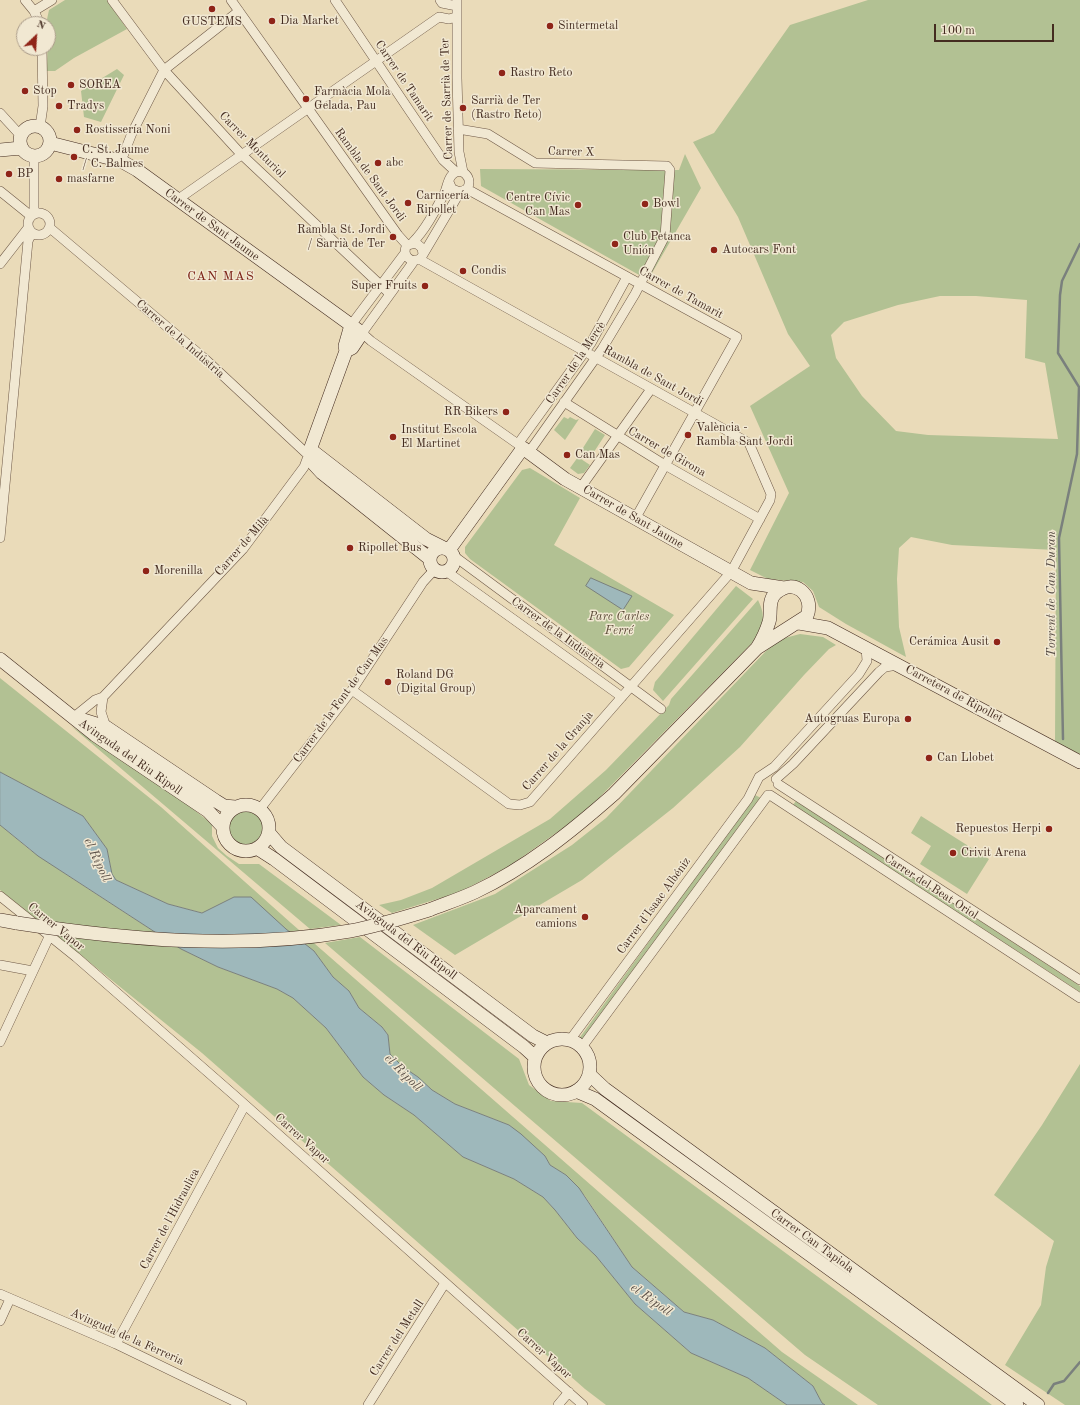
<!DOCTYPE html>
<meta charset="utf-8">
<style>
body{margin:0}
#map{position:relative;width:1080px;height:1405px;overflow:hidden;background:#eadbb9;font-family:"Old Standard TT",serif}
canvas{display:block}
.north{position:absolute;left:16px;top:16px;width:40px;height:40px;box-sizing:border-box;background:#f1e8d2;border:1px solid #ac9d8b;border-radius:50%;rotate:25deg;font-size:11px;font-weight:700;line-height:16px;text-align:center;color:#442c20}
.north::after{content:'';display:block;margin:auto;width:14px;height:18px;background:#8f2418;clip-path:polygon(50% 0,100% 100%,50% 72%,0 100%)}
.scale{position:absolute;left:934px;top:24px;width:120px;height:18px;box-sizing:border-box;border:2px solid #442c20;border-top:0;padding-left:5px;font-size:12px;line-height:14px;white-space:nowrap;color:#442c20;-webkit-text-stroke:3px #f1e8d2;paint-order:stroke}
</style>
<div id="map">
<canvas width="1080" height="1405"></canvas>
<div class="north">N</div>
<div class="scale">100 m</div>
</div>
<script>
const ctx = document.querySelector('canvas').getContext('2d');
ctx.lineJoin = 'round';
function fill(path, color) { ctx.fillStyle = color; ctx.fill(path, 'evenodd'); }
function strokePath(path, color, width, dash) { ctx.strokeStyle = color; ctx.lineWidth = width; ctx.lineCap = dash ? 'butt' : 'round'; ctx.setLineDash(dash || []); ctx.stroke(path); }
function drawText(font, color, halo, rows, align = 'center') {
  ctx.font = font + ' "Old Standard TT",serif'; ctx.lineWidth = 3; ctx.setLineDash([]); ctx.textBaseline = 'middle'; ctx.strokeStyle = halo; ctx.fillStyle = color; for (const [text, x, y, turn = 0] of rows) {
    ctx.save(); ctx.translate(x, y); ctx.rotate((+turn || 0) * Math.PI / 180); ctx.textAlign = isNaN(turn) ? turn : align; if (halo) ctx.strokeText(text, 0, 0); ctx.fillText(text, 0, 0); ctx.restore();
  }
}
fill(new Path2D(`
 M65,0H107L127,29L74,58L55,71H47L48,24H46L49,10Z
 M868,0H1080V754L1055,743L1056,550L952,545L911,537L899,548L897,579L899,627L906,657L846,624L819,607L813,591L803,582L768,579L750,570L789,493L750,406L810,366L788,334L738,217L693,142L714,133L790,25ZM940,296H976L1027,300L1025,358L1045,363L1058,439L928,435L896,431L862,396L836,358L831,335L844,322L898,305Z
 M117,69L124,75L101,122L84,117L81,91Z
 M685,154L701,188L648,280L481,186L480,169L679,170Z
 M564,417L568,419L570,417L576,420L579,419L565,440L554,430Z
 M595,429L605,435L590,458L581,451Z
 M578,457L590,465L584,473L578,474L570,468Z
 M530,468L580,498L554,545L674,615L629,667L621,669L470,559L465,553V547L522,470Z
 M736,586L753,599L663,701L653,690L655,682Z
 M758,600C767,619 763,626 752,643L584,813L511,865L460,892L392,913L379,905L401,900L432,888L550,819L606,770L669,705L671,699Z
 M800,634L823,637L836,645L829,649L804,675L740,747L673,808L582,880L455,955L413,925L495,894L572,845L606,818L766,651L781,639Z
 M0,678L161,807L291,923L782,1352L858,1405H825L822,1403L813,1386L765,1348L713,1320L684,1312L632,1267L585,1196L566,1175L550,1165L545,1156L509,1125L455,1104L432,1090L418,1077L403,1067L390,1054L388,1035L382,1027L359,1008L349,991L333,977L314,951L286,929L234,897L203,913L168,904L116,880L112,874L107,849L83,816L0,772Z
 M71,726L188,805L212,824V836L218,848L227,856L239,864H259L341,925L310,929Z
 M755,795L763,799L583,1043L578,1040Z
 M796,801L1080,986V992L793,805Z
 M227 828a18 18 0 1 1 36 0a18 18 0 1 1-36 0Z
 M921,816L989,859L967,894L920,864L931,846L911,833Z
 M0,825L30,850L73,879L181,949L218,967L277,989L293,998L326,1028L363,1077L384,1095L414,1115L463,1157L514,1179L543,1197L555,1210L577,1238L596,1256L635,1304L691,1353L748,1378L787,1405H606L585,1389L202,1053L0,890Z
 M360,937L519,1059L529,1085L551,1101L582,1103L992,1405H878L805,1355L325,943Z
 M1080,1064V1405H1065L1005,1365L1041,1305L1046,1267L1054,1241L994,1195L1042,1125Z`), '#b2c193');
const water = new Path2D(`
 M591,578L632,596L623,610L586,586Z
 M0,772L83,816L107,849L112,874L116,880L168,904L202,913L234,897H251L286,929L314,951L333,977L349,991L359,1008L382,1027L388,1035L390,1054L403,1067L418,1077L432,1090L455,1104L509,1125L521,1134L545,1156L550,1165L566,1175L579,1188L632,1267L684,1312L713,1320L765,1348L813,1386L822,1403L825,1405H787L748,1378L691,1353L635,1304L596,1256L577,1238L555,1210L543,1197L514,1179L463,1157L414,1115L384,1095L363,1077L326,1028L293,998L277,989L218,967L181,949L38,856L0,825Z`);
fill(water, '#9eb8bb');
strokePath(water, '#7a807d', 1);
strokePath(new Path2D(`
 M1063,739L1059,538L1077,454L1079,387L1058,353L1060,295L1062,281L1080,244
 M1048,1393L1054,1384L1064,1381L1080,1362`), '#7a807d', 2.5);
const street = new Path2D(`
 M25,0L34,11L40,24
 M112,0L164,70L241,154L390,294
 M231,0L398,235L407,245
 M335,0L409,110L443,160L456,172
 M440,0L442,3L457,6
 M457,0V78L459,152L463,172
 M34,11L52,0
 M0,113L21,136
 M40,127L43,106L42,48
 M458,129L488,134L535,163L667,166L670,170L665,236L635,294L602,349L529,452
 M34,156V214
 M121,161L132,133L164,70L239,11
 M467,189L737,337L635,519
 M0,191L31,216
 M177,200L439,17L449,19L456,17
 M28 224a11 11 0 1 1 22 0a11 11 0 1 1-22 0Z
 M50,228L204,358L306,453
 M413,242C426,229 436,209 445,192C447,187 448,179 452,175C461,165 474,178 467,189L460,192L452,189L449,182
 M423,254L422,248L416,243L407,245C401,255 411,265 421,258L460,192
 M0,264L28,228
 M351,325L405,253
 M362,333L371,341L522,447
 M362,333L414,261
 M564,402L665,465L760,519
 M518,444L591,343L627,277
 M581,487L651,389
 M0,538L28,241L32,233
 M454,556L661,709
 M446,571L622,697
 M352,690L509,804L520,805L530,802L731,572L770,500L771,494L749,443L419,259
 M103,697L101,712L106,727
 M74,717L95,700L103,697L243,549L304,467L307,459
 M776,779L793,764L879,672L885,667L898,665
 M778,784L1080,980
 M770,795L1080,998
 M260,809L352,690L423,582L435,569
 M0,896L76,957L234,1095L583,1405
 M0,965L33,971
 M570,1040L748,799L759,777L774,767L859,674L867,661L866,647
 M0,1042L49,937
 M582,1047L768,795
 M0,1294L116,1344L242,1405
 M0,1321L10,1299
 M116,1344L245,1105
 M368,1405L445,1283
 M558,1405L569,1392`);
const secondary = new Path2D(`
 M20 141a15 15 0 1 1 30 0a15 15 0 1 1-30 0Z
 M50,143L121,161L137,170L362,333L352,348L346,351
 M0,150L21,148
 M310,450L346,351L345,346L351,325
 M315,453L426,539L442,547
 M311,461L322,473L430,559
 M430 560a12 12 0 1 1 24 0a12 12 0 1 1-24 0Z
 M449,550L523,448L565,479L751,583L784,588
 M799,623L828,628L1080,762
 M0,659L95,735L208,811L223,827
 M77,718L106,727L216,801L224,806L235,807
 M223 828a23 23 0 1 1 46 0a23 23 0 1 1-46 0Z
 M269,833L281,847L533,1036L547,1043
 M257,848L274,859L524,1047L535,1057
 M429,910C444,904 460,899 475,892C526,868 571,832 614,794L757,648L807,616C815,595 794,577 776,593C767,600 772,613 769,622C766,632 762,640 757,648
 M0,920L17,923
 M534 1067a28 28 0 1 1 56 0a28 28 0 1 1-56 0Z
 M589,1074L605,1089L1038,1405
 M576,1091L595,1099L1017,1405`);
strokePath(street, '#6e5846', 10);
strokePath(secondary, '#442c20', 14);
strokePath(street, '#f1e8d2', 9);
strokePath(secondary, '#f1e8d2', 13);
const secondaryBridge = new Path2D(`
 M17,923C127,940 241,950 350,931C377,926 403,918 429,910`);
strokePath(secondaryBridge, '#442c20', 14, []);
strokePath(secondaryBridge, '#f1e8d2', 13);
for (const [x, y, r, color] of [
 [212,9,4,"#8f2418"],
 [272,21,4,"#8f2418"],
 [550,26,4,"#8f2418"],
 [502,73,4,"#8f2418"],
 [71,85,4,"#8f2418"],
 [25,91,4,"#8f2418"],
 [306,99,4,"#8f2418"],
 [59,106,4,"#8f2418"],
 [463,108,4,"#8f2418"],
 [77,130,4,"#8f2418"],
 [74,157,4,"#8f2418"],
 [378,163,4,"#8f2418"],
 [9,174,4,"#8f2418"],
 [59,179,4,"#8f2418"],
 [408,203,4,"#8f2418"],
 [645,204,4,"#8f2418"],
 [578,205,4,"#8f2418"],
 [393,237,4,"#8f2418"],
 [615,244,4,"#8f2418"],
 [714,250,4,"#8f2418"],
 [463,271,4,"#8f2418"],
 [425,286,4,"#8f2418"],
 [506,412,4,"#8f2418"],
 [688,435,4,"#8f2418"],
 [393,437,4,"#8f2418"],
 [567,455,4,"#8f2418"],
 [350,548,4,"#8f2418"],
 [146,571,4,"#8f2418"],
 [997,642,4,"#8f2418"],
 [388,682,4,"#8f2418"],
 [908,719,4,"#8f2418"],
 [929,758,4,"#8f2418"],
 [1049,829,4,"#8f2418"],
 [953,853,4,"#8f2418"],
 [585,917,4,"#8f2418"]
]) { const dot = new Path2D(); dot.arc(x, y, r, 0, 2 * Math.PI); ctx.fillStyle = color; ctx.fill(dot); strokePath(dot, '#f1e8d2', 1.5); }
drawText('12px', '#442c20', '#f1e8d2', [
 ["Dia Market",280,21],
 ["GUSTEMS",212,22,"center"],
 ["Sintermetal",558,26],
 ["Rastro Reto",510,73],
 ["SOREA",79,85],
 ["Stop",33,91],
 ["Farmàcia Mola",314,92],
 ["Gelada, Pau",314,106],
 ["Sarrià de Ter",471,101],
 ["(Rastro Reto)",471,115],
 ["Tradys",67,106],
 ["Rostissería Noni",85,130],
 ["C. St. Jaume",82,150],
 ["/ C. Balmes",82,164],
 ["abc",386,163],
 ["BP",17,174],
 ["masfarne",67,179],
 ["Carnicería",416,196],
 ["Ripollet",416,210],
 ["Centre Cívic",570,198,"right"],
 ["Can Mas",570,212,"right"],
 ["Bowl",653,204],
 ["Rambla St. Jordi",385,230,"right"],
 ["/ Sarrià de Ter",385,244,"right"],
 ["Club Petanca",623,237],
 ["Unión",623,251],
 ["Autocars Font",722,250],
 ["Condis",471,271],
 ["Super Fruits",417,286,"right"],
 ["RR Bikers",498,412,"right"],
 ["València -",696,428],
 ["Rambla Sant Jordi",696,442],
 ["Institut Escola",401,430],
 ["El Martinet",401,444],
 ["Can Mas",575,455],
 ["Ripollet Bus",358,548],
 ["Morenilla",154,571],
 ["Cerámica Ausit",989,642,"right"],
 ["Roland DG",396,675],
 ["(Digital Group)",396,689],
 ["Autogruas Europa",900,719,"right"],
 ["Can Llobet",937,758],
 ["Repuestos Herpi",1041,829,"right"],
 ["Crivit Arena",961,853],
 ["Aparcament",577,910,"right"],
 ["camions",577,924,"right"]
], 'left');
drawText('12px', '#442c20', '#f1e8d2', [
 ["Carrer de Tamarit",404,81,56],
 ["Carrer de Sarrià de Ter",447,99,-92],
 ["Carrer Monturiol",252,145,45],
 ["Carrer X",571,152,1],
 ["Rambla de Sant Jordi",370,175,54],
 ["Carrer de Sant Jaume",212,225,36],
 ["Carrer de Tamarit",681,293,29],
 ["Carrer de la Indústria",180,339,41],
 ["Carrer de la Mercè",576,363,-56],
 ["Rambla de Sant Jordi",653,376,29],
 ["Carrer de Girona",667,452,30],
 ["Carrer de Sant Jaume",633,517,30],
 ["Carrer de Milà",242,546,-49],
 ["Carrer de la Indústria",558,633,36],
 ["Carretera de Ripollet",954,694,28],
 ["Carrer de la Font de Can Mas",341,700,-54],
 ["Carrer de la Granja",558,751,-49],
 ["Avinguda del Riu Ripoll",130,757,35],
 ["Carrer del Beat Oriol",931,887,33],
 ["Carrer d'Isaac Albéniz",654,906,-54],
 ["Carrer Vapor",56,927,39],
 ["Avinguda del Riu Ripoll",406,940,37],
 ["Carrer Vapor",302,1139,42],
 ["Carrer de l'Hidraulica",170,1219,-62],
 ["Carrer Can Tapiola",812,1241,36],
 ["Avinguda de la Ferreria",127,1337,24],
 ["Carrer del Metall",397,1338,-57],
 ["Carrer Vapor",544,1354,42]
]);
drawText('italic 12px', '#5a4a37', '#f1e8d2', [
 ["Parc Carles",619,617],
 ["Ferré",619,631]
]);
ctx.letterSpacing = '1px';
drawText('13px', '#7a1f14', '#f1e8d2', [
 ["CAN MAS",221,277]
]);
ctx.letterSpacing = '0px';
drawText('italic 13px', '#5a4f47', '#f1e8d2', [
 ["Torrent de Can Duran",1052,594,-90],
 ["el Ripoll",97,860,65],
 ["el Ripoll",403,1073,45],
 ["el Ripoll",651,1300,35]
]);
</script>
